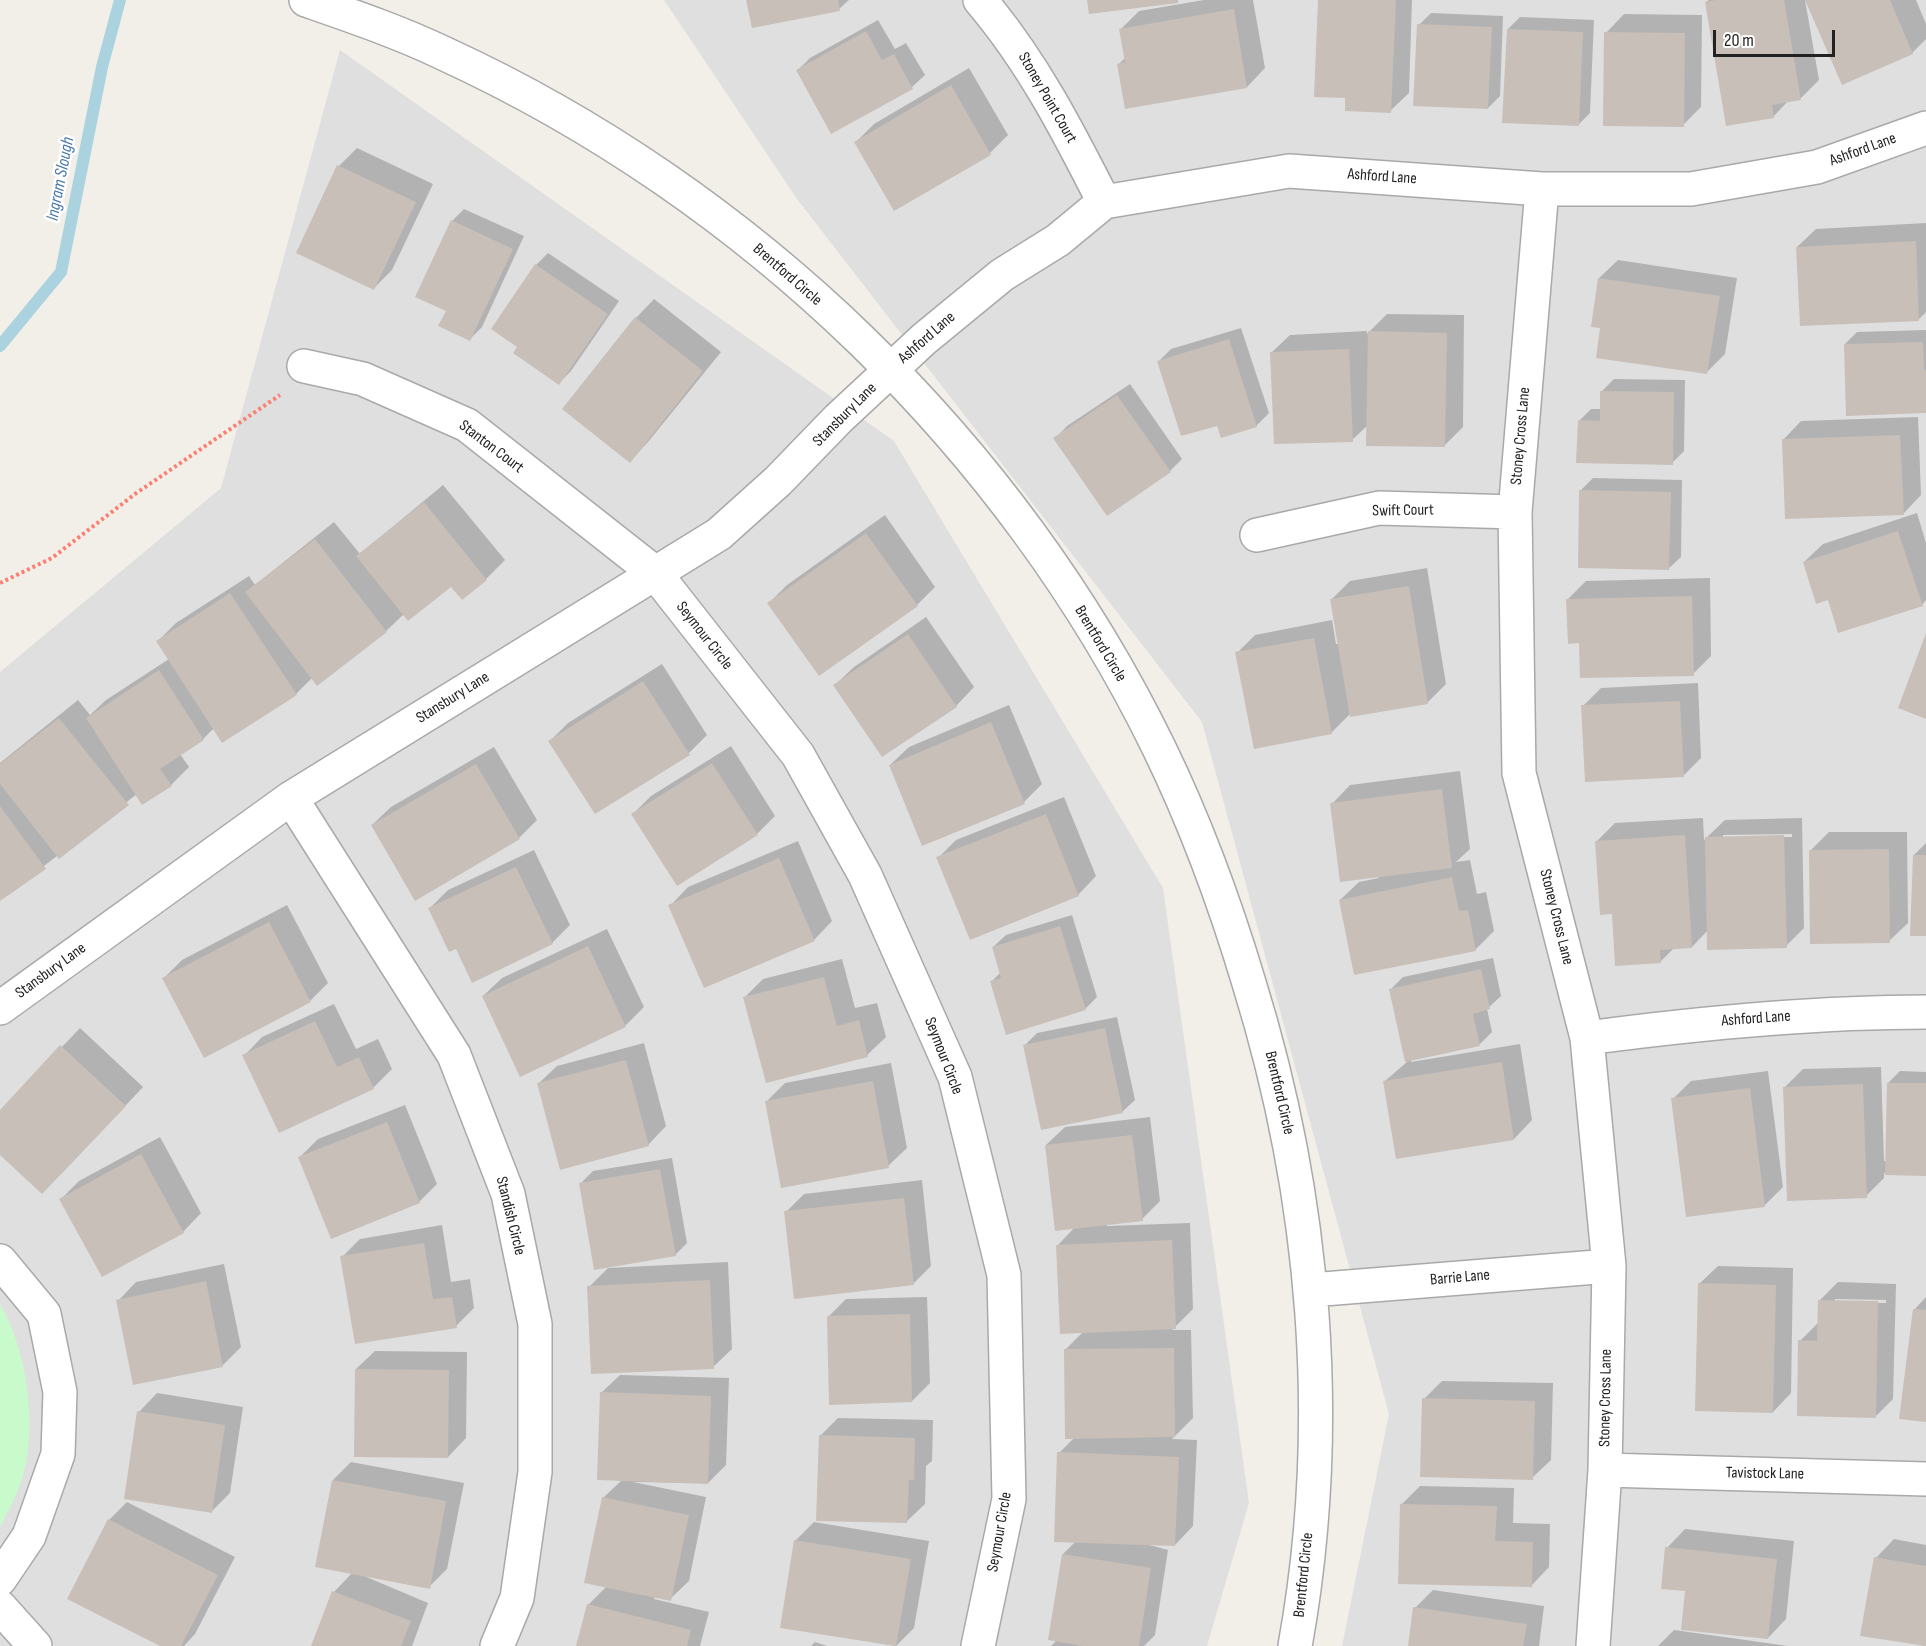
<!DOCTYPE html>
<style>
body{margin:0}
#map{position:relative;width:1926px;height:1646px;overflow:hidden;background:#f2efe9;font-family:"Sofia Sans Condensed",sans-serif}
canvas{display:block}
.scale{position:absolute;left:1713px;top:30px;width:122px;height:27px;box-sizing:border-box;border:3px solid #222;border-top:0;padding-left:8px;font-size:18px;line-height:21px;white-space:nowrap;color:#222;-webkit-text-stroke:4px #fff;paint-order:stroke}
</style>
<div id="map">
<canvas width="1926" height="1646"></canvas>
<div class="scale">20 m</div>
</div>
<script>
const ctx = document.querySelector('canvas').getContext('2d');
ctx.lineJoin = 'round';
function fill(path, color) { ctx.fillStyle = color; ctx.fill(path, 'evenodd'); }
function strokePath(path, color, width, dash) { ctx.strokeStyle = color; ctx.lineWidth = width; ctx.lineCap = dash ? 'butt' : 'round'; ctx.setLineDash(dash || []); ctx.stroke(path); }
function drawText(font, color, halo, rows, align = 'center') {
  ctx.font = font + ' "Sofia Sans Condensed",sans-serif'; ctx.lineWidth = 5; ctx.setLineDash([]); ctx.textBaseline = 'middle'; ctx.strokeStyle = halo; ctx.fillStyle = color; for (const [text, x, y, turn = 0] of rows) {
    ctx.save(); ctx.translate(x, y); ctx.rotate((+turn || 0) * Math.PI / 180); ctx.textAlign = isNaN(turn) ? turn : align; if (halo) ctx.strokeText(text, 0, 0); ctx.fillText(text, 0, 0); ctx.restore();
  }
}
fill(new Path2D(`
 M664,0H1926V1646H1342L1389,1414L1202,722L797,199Z
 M340,50L894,441L1163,888L1249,1503L1207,1646H0V672L221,488Z`), '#e0dfdf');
fill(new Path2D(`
 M0,1304C28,1351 39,1432 20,1485C15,1499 7,1513 0,1527Z`), '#c8facc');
fill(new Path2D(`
 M748,0H849L839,9Z
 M1204,0H1253L1265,68L1247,87L1119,64L1126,57L1121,29L1139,11Z
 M1319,0H1412L1409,93L1390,111L1347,97Z
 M1709,0H1805L1819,80L1800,99L1789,100L1773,117L1706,2Z
 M1807,0H1916L1926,24V39L1912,53Z
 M1431,13L1503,16L1500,96L1488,108L1419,25Z
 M1624,14L1702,15L1701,107L1683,125L1606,33Z
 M1520,17L1594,20L1590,113L1578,125L1508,29Z
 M878,20L895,49L906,43L925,75L912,87L832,132L798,70L810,58Z
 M969,68L1008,135L990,153L895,209L856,142L874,124Z
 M357,148L433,184L392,270L374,288L339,166Z
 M464,209L524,236L482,327L470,339L452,221Z
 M1926,223V312L1919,319L1797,247L1816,229Z
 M548,253L619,301L571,371L559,383L536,265Z
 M1618,260L1737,278L1725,354L1707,372L1602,327L1599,278Z
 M654,299L721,352L648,442L630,461L564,409L636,318Z
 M1387,314L1464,315L1463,427L1444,446L1368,425L1352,440L1271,353L1290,335L1367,331V334Z
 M1241,328L1269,413L1256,426L1218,424L1159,361L1171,349Z
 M1926,330V412L1845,344L1857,332Z
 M1614,379L1685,380L1684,451L1672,463L1579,421L1591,409H1601L1602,391Z
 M1130,384L1182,459L1170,471L1055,439L1067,426Z
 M1918,417L1921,495L1903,514L1783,440L1801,421Z
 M1593,478L1682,480L1681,557L1668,569L1581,490Z
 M443,485L505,560L486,579L462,598L451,585L404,614L386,631L318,684L313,677L296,694L214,728L203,739L180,754L189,767L171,785L137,794L0,900V763L78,700L90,715L106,700L169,659L158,641L176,623L249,576L255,585L334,522L360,554Z
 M1917,513L1926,543V600L1922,605L1829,598L1804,562L1823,544Z
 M885,515L935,587L917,605L769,603L787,585Z
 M1427,568L1446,684L1427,703L1351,713L1331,733L1237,653L1255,635L1332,620L1336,644H1339L1332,599L1350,581Z
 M1710,578L1711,656L1693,674L1581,641L1568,599L1586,581Z
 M926,617L974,687L956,706L835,685L854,667Z
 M662,664L707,735L689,753L550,741L568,723Z
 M1698,683L1701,758L1683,776L1583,706L1601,688Z
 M1009,705L1042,784L1024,802L890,765L909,747Z
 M731,746L775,816L757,834L633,814L651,796Z
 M494,747L537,820L519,838L372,825L391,807Z
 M1460,771L1470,849L1456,862L1470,860L1477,894L1486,892L1494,931L1475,950L1340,900L1359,882L1379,878L1332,804L1350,785Z
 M1064,797L1096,876L1078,895L938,858L956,840Z
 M1703,818L1704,840L1725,820L1802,818L1804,928L1786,946L1708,930L1692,947L1674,948L1660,962L1614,912L1597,841L1615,823ZM1792,834V837L1723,838V835Z
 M1829,832H1907L1908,923L1889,941L1810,851Z
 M798,841L832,921L814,940L670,906L688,887Z
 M1926,843V935L1914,855Z
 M534,850L570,925L552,943L457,947L430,908L448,890Z
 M287,905L328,983L310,1001L164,978L182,960Z
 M1072,915L1097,997L1085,1009L991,982L1001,972L993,947L1006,935Z
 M607,929L644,1007L625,1026L483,996L502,978Z
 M1493,958L1501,996L1487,1009L1492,1032L1480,1044L1411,1059V1062L1520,1044L1532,1120L1514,1139L1385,1081L1407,1062L1391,989L1403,977Z
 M842,959L855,1008L877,1003L886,1037L867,1055L745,997L763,979Z
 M334,1004L356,1049L378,1039L392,1069L373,1088L279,1131L244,1056L262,1037Z
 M1117,1017L1135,1100L1122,1112L1024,1046L1037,1033Z
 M80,1028L143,1087L61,1174L0,1153V1112Z
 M644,1043L666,1126L648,1145L538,1084L557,1066Z
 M891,1063L907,1148L888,1166L767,1101L785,1083Z
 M1881,1067L1884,1161H1886L1888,1083L1900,1071L1926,1072V1175L1884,1173V1178L1866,1196L1785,1087L1803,1069Z
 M1768,1071L1783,1187L1765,1205L1673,1099L1691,1081Z
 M405,1105L437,1184L419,1202L300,1157L318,1139Z
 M1150,1117L1160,1201L1142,1219L1107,1224V1226L1190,1223L1193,1309L1172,1330H1191L1193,1418L1172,1439L1197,1440L1193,1526L1175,1545L1142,1543L1168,1550L1155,1635L1144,1646H1051L1057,1640L1063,1554L1076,1541L1059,1453L1074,1438L1065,1350L1084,1331L1057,1246L1075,1227L1046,1145L1065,1127Z
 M160,1137L201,1213L183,1232L61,1199L79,1181Z
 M672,1158L687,1243L675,1255L580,1184L593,1171Z
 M922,1180L931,1266L913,1284L786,1212L804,1194Z
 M442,1225L451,1282L470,1279L474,1308L456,1326L342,1257L360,1239Z
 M728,1262L732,1349L713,1367L589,1287L608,1268Z
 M224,1264L241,1347L223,1365L118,1301L136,1282Z
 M1718,1266L1793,1268L1791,1393L1773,1412L1699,1284Z
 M1838,1282L1896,1284L1893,1399L1875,1417L1800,1341L1819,1322V1301ZM1835,1299L1886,1300V1303L1835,1302Z
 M927,1297L930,1383L912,1401L828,1317L846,1299Z
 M1926,1297V1421L1914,1310Z
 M375,1351L467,1352L466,1438L448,1457L356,1369Z
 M620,1375L729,1378L726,1465L708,1483L633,1482L706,1497L689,1581L670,1599L655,1596L654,1599L709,1612L700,1646H578L588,1605L607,1586L603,1498L622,1480L601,1393Z
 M1442,1381L1553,1383L1551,1460L1532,1478L1424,1399Z
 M157,1393L243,1407L230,1493L212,1511L139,1412Z
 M838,1418L933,1420L932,1461L926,1466L925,1504L906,1522L820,1436Z
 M351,1462L464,1483L447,1569L429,1587L357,1573L428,1603L412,1646H312L334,1592L352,1573L333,1480Z
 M1420,1486L1514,1488L1513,1523L1550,1524L1549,1567L1531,1586L1401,1505Z
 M127,1502L235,1557L195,1634L184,1646H164L109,1520Z
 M814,1522L929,1541L914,1628L896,1646L781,1627L796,1540Z
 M1685,1529L1794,1541L1786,1619L1768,1638L1686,1590L1667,1548Z
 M1894,1539L1926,1545V1646L1862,1635L1876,1558Z
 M1433,1590L1544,1606L1539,1646H1409L1415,1608Z
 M1674,1630L1788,1646H1658Z
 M815,1642L827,1646H811Z`), '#0003');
strokePath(new Path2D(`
 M0,346L61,272L102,67L120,0`), '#aad3df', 12);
fill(new Path2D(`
 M746,0H838L840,11L752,28Z
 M1087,0H1178V3L1089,14Z
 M1318,0H1396L1391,113L1345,111V98L1314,97Z
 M1716,0H1784L1801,100L1772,105L1774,118L1726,126L1705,2Z
 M1805,0H1890L1913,54L1842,85Z
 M1234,9L1247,88L1125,109L1117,64L1125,62L1119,29Z
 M1417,24L1492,27L1488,109L1413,106Z
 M1507,29L1583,32L1579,126L1502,123Z
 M866,31L882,60L894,54L913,89L831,134L796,70Z
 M1604,32L1685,33L1684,127L1603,126Z
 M951,85L991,155L894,211L854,142Z
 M337,165L416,202L374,290L296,253Z
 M451,220L513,249L470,341L438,326L446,311L415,297Z
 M1916,241L1919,321L1800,326L1796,247Z
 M535,264L608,314L559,385L513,353L517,347L491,329Z
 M1598,278L1720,296L1707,374L1596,358L1600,328L1591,327Z
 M635,317L703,371L630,463L562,409Z
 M1368,331L1447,333L1445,447L1366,446Z
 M1229,339L1257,427L1221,438L1217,426L1181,436L1157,361Z
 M1923,342L1924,370H1926V413L1846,416L1844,344Z
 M1349,349L1353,442L1274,444L1270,352Z
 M1600,391L1674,392L1673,465L1576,463L1578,420L1600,421Z
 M1117,395L1171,472L1107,516L1053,438Z
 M1900,435L1904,515L1785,519L1782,439Z
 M1579,490L1671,492L1669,570L1578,568Z
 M424,502L487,580L462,600L451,587L408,621L356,556Z
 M1898,531L1923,606L1838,633L1828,600L1816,604L1803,562Z
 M866,533L918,606L819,676L767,603Z
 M315,539L387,632L317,686L245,592Z
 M1409,586L1428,704L1350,717L1330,599Z
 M230,593L297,695L222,743L156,641Z
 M1692,596L1694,676L1580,678L1579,643L1568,644L1566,599Z
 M1926,633V719L1898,708Z
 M908,634L957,707L882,757L833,685Z
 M1314,638L1332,734L1254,749L1235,652Z
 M159,670L204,740L160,769L172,786L142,805L86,718Z
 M643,681L690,755L595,814L548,741Z
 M1680,701L1684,777L1585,782L1581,705Z
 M59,718L129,805L59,859L0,784V764Z
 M991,722L1025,804L922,846L889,765Z
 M712,763L758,835L677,886L631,814Z
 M476,764L520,839L415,901L371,825Z
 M1442,789L1452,868L1340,882L1330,803Z
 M0,806L46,869L0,901Z
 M1046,814L1079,896L970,940L936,857Z
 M1685,835L1692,948L1660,950L1661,963L1615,966L1612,914L1600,915L1595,841Z
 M1784,835L1787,948L1707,950L1705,837Z
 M1889,849L1890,943L1810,944L1809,850Z
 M1913,855H1926V936H1910Z
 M779,858L815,941L704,988L668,905Z
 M516,867L553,944L472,983L456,949L449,952L428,908Z
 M1452,877L1459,911L1468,910L1476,951L1354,975L1339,900Z
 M269,922L311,1002L204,1058L162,978Z
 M1060,926L1086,1010L1006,1035L990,981L1001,978L992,947Z
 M588,946L626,1027L520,1077L482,996Z
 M1481,969L1490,1009L1473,1014L1480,1046L1405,1062L1389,989Z
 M824,977L837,1026L859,1020L868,1057L766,1083L743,997Z
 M315,1021L337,1067L359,1057L374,1089L279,1133L242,1055Z
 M1105,1028L1123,1113L1041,1130L1023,1045Z
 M60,1045L126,1106L42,1194L0,1155V1110Z
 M626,1060L649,1146L560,1170L537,1083Z
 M1502,1062L1514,1140L1396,1159L1383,1081Z
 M873,1081L889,1168L781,1188L765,1101Z
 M1887,1083H1926V1176L1885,1175Z
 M1863,1084L1867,1198L1787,1201L1783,1087Z
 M1750,1088L1765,1207L1686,1217L1671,1098Z
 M387,1122L420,1203L331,1239L298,1157Z
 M1132,1135L1143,1221L1055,1231L1045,1145Z
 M141,1154L184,1233L102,1277L59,1199Z
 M660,1169L676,1256L594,1270L579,1183Z
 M904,1198L914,1285L794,1299L784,1211Z
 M1172,1240L1176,1329L1060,1334L1056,1245Z
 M424,1243L433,1299L452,1297L457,1328L355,1344L340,1256Z
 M710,1280L714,1369L591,1374L587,1286Z
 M206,1281L223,1367L133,1385L116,1300Z
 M1698,1283L1776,1285L1773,1413L1695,1411Z
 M1818,1300L1878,1301L1876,1418L1797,1416L1798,1340L1817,1341Z
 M1913,1309L1926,1310V1422L1899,1419Z
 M910,1314L912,1402L829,1405L827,1316Z
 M1174,1348L1175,1437L1065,1439L1064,1349Z
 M355,1369L449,1370L448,1458L354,1457Z
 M600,1392L711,1396L708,1484L597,1480Z
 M1422,1398L1535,1401L1533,1480L1420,1477Z
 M137,1411L225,1425L212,1513L124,1499Z
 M819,1435L915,1438L914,1480H909L907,1523L816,1521Z
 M1057,1452L1179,1457L1175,1546L1054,1542Z
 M332,1480L446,1501L430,1589L315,1567Z
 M602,1497L689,1515L671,1601L584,1583Z
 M1400,1504L1497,1506L1495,1541L1533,1542L1532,1587L1398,1584Z
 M108,1519L218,1575L181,1646H160L67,1599Z
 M794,1540L911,1559L896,1646L780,1628Z
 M1665,1547L1777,1559L1768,1639L1681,1630L1685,1591L1661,1589Z
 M1062,1554L1151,1568L1139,1646H1083L1048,1640Z
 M1874,1557L1926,1566V1646L1860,1636Z
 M332,1591L411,1621L401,1646H311Z
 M587,1604L691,1630L687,1646H576Z
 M1413,1607L1527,1624L1523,1646H1408Z`), '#c7bfb8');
const minor = new Path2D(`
 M306,0C352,16 399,32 443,53C749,193 1012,446 1159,748C1196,824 1225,903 1249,983C1315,1196 1335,1425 1295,1646
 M980,0C1032,61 1068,131 1104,202
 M1542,189L1515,512L1519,773L1587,1038L1609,1266L1605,1470L1593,1646
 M304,366L363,379L467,425L655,573L798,755L865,875L955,1077L1004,1275L1009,1499L978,1646
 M1257,535L1379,508L1515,512
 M291,798L454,1055L508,1194L535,1324V1472L517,1598L497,1646
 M0,1008L291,798L719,534L778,481L838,419L924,339L1002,275L1058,240L1104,202L1289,171L1542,189H1691L1817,167L1926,128
 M1587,1038C1700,1023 1812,1012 1926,1012
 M0,1261L44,1314L60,1392L58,1454L29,1536L0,1579
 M1311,1290L1609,1266
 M1605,1470L1926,1479
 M0,1607L35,1646`);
strokePath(minor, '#a9a9a9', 36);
strokePath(new Path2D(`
 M0,583L52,558L135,494L280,395`), '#fa8072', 4, [3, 3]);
strokePath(minor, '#fff', 33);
drawText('16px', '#222', '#fff', [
 ["Stoney Point Court",1047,98,60],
 ["Ashford Lane",1863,150,-20],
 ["Ashford Lane",1382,177,4],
 ["Brentford Circle",787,275,41],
 ["Ashford Lane",927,338,-41],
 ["Stansbury Lane",845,415,-45],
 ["Stoney Cross Lane",1521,436,-85],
 ["Stanton Court",491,447,37],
 ["Swift Court",1403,511,-1],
 ["Seymour Circle",704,636,52],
 ["Brentford Circle",1100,644,59],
 ["Stansbury Lane",453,698,-32],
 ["Stoney Cross Lane",1556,917,76],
 ["Stansbury Lane",51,971,-36],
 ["Ashford Lane",1756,1019,-4],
 ["Seymour Circle",943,1056,69],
 ["Brentford Circle",1279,1093,77],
 ["Standish Circle",510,1216,76],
 ["Barrie Lane",1460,1278,-5],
 ["Stoney Cross Lane",1606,1398,-89],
 ["Tavistock Lane",1765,1474,1],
 ["Seymour Circle",1000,1532,-80],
 ["Brentford Circle",1304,1575,-84]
]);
drawText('italic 18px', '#4a7aab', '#fff', [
 ["Ingram Slough",61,179,-79]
]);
</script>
